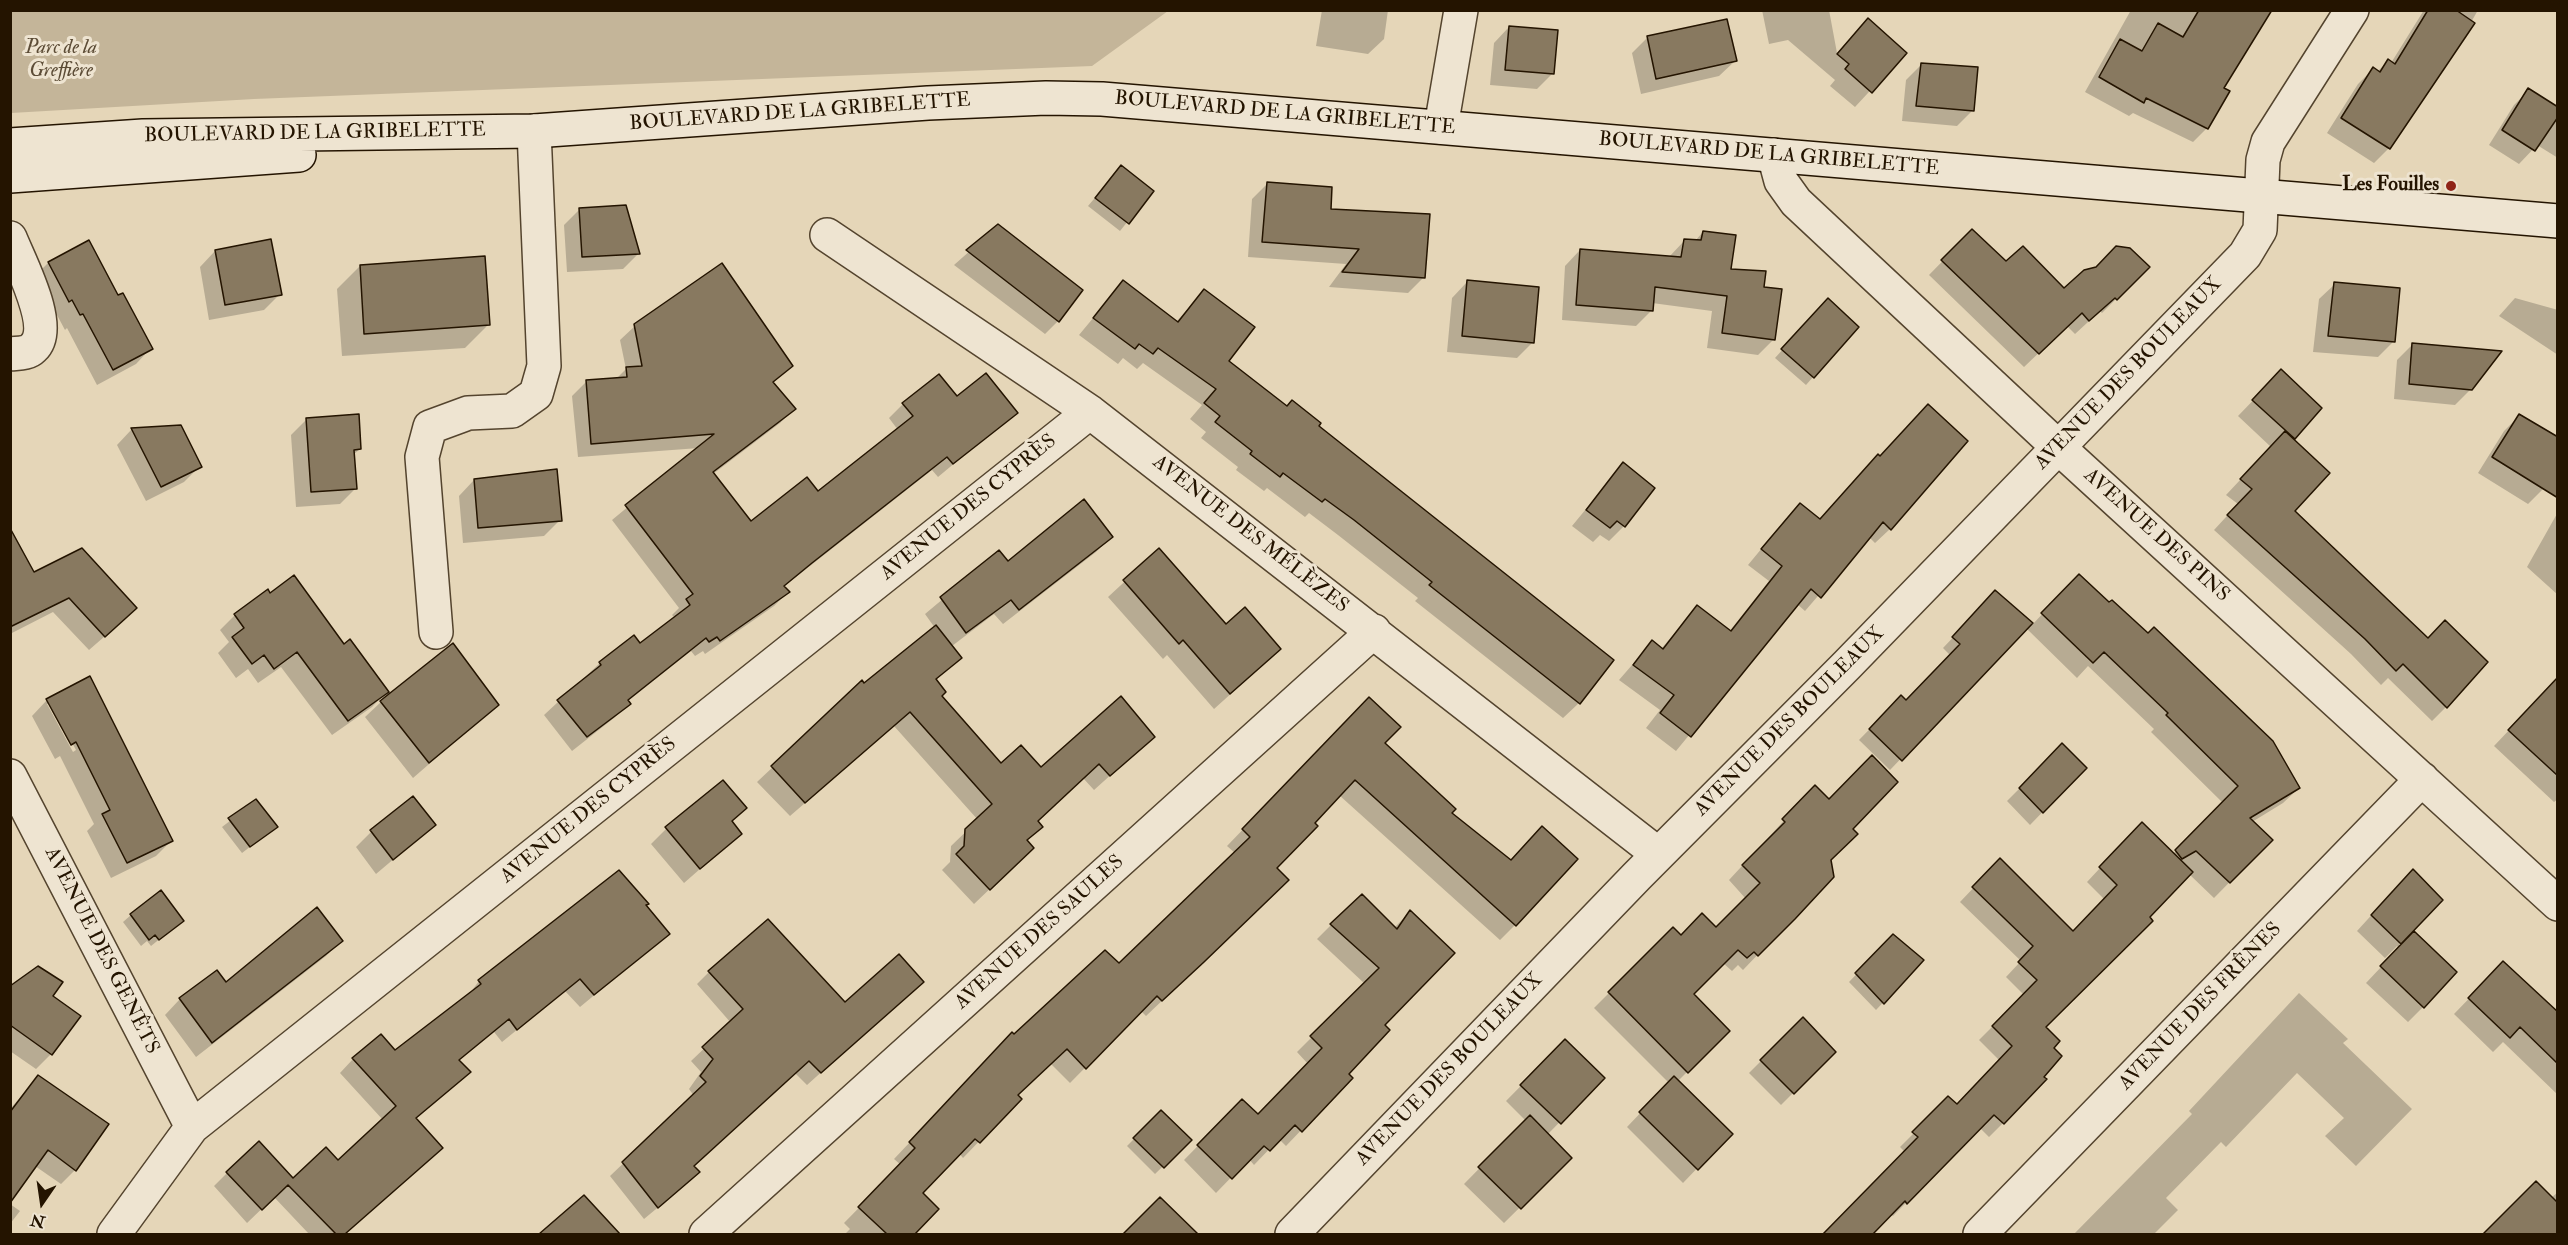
<!DOCTYPE html>
<meta charset="utf-8">
<style>
body{margin:0}
#map{position:relative;width:2568px;height:1245px;overflow:hidden;background:#e5d6b8;font-family:"IM FELL Double Pica",serif}
canvas{display:block}
.frame{position:absolute;inset:0;border:12px solid #241400;pointer-events:none}
.north{position:absolute;left:12px;top:1173px;width:60px;height:60px;-webkit-text-stroke:4px #eee4d1;paint-order:stroke;rotate:193deg;font-size:16px;font-weight:700;line-height:24px;text-align:center;color:#241400}
.north::after{content:'';display:block;margin:auto;width:21px;height:27px;background:#241400;clip-path:polygon(50% 0,100% 100%,50% 72%,0 100%)}
</style>
<div id="map">
<canvas width="2568" height="1245"></canvas>
<div class="frame"></div>
<div class="north">N</div>
</div>
<script>
const ctx = document.querySelector('canvas').getContext('2d');
ctx.lineJoin = 'round';
function fill(path, color) { ctx.fillStyle = color; ctx.fill(path, 'evenodd'); }
function strokePath(path, color, width, dash) { ctx.strokeStyle = color; ctx.lineWidth = width; ctx.lineCap = dash ? 'butt' : 'round'; ctx.setLineDash(dash || []); ctx.stroke(path); }
function drawText(font, color, halo, rows, align = 'center') {
  ctx.font = font + ' "IM FELL Double Pica",serif'; ctx.lineWidth = 6; ctx.setLineDash([]); ctx.textBaseline = 'middle'; ctx.strokeStyle = halo; ctx.fillStyle = color; for (const [text, x, y, turn = 0] of rows) {
    ctx.save(); ctx.translate(x, y); ctx.rotate((+turn || 0) * Math.PI / 180); ctx.textAlign = isNaN(turn) ? turn : align; if (halo) ctx.strokeText(text, 0, 0); ctx.fillText(text, 0, 0); ctx.restore();
  }
}
fill(new Path2D(`
 M11,10H1168V11L1092,66L254,99L11,113Z`), '#c4b599');
fill(new Path2D(`
 M1322,10H1388L1384,39L1368,54L1316,46Z
 M1762,10H1829L1837,53L1868,20L1905,53L1855,107L1830,86L1835,80L1788,40L1769,44Z
 M2131,10H2270L2222,89L2207,128L2193,142L2133,113L2129,116L2085,92Z
 M2424,10H2478L2444,70L2432,81L2389,148L2374,163L2327,133L2358,84L2373,69L2377,72L2388,61L2391,63Z
 M1509,27L1553,73L1537,89L1490,85L1494,43Z
 M1647,38L1735,61L1719,76L1641,94L1632,53Z
 M1922,64L1973,110L1957,126L1902,121L1906,80Z
 M2529,90L2558,108V158L2537,145L2519,164L2489,145L2514,105Z
 M1121,167L1152,191L1120,231L1088,206Z
 M1267,184L1329,210L1423,278L1408,293L1329,287L1346,264L1248,257L1252,199Z
 M580,209L638,254L623,269L567,272L564,225Z
 M998,226L1058,321L1045,334L954,265Z
 M1972,231L2006,263L2064,290L2148,267L2102,313L2100,311L2075,334L2067,326L2024,367L1929,275Z
 M1703,232L1729,271L1762,288L1773,340L1758,355L1707,348L1712,311L1652,303V310L1636,326L1562,320L1565,266L1580,250L1669,257L1685,240L1695,241Z
 M88,242L118,297L151,348L136,364L97,385L67,328L65,330L57,315L53,316L33,278L48,263Z
 M215,251L280,294L264,310L209,320L200,267Z
 M360,266L488,325L465,348L342,356L337,289Z
 M1123,282L1176,322L1204,291L1227,361L1286,407L1317,427L1612,660L1579,703L1563,718L1415,601L1418,598L1338,535L1309,513L1305,517L1267,488L1264,491L1236,470L1238,467L1201,438L1206,432L1190,419L1202,405L1143,363L1137,369L1123,358L1118,364L1079,335Z
 M1467,282L1533,342L1517,358L1447,352L1452,298Z
 M2335,284L2394,341L2378,357L2313,352L2319,299Z
 M2515,298L2558,310V355L2499,316Z
 M1821,307L1813,377L1806,385L1775,358Z
 M635,326L791,366L773,383L794,409L780,423L713,474L751,523L818,493L898,430L889,418L903,404L956,398L1016,412L938,477L932,470L796,577L783,587L788,592L774,606L705,654L703,651L695,656L691,651L628,701L629,703L614,718L572,751L544,715L600,663L633,637L640,645L675,618L672,615L679,608L612,520L699,448L578,457L572,396L587,381L616,379L626,369L620,340Z
 M2413,344L2471,389L2455,405L2394,399L2397,360Z
 M2266,387L2320,408L2292,440L2293,511L2446,707L2432,721L2388,678L2381,685L2351,654L2214,530L2238,504L2226,495L2271,447L2238,416Z
 M2519,416L2543,489L2528,504L2478,473L2504,431Z
 M307,419L360,449L353,455L356,488L340,504L296,507L291,435Z
 M132,429L200,466L184,482L146,501L117,445Z
 M1623,464L1624,526L1609,541L1600,535L1593,542L1572,526Z
 M1863,471L1890,529L1875,543L1869,537L1805,611L1797,604L1676,751L1646,728L1660,710L1619,680L1652,642L1661,649L1697,607L1729,632L1769,581L1748,565L1786,519L1800,505L1819,520Z
 M474,480L560,520L544,536L463,543L459,496Z
 M2558,512V595L2527,567Z
 M10,531L33,574L120,623L89,650L53,612L10,634Z
 M1111,537L1096,552L1003,624L994,614L952,646L960,657L935,681L940,696L1001,765L1041,769L1153,737L1094,790L1083,778L1036,822L1041,827L1027,841L1017,863L974,904L942,870L950,862L951,846L978,820L894,726L790,816L757,782L862,683L864,685L935,628L925,614L999,552L1008,563Z
 M1159,550L1264,664L1214,709L1167,655L1163,659L1108,597Z
 M1996,592L2032,625L2063,592L2299,788L2283,803L2252,822L2271,840L2214,898L2189,874L2044,1027L2003,1123L1989,1137L1980,1128L1893,1216L1890,1214L1871,1234H1825L1905,1152L1900,1147L1949,1098L1957,1106L1999,1060L1979,1040L2024,995L2006,977L2021,961L1960,902L2000,860L2073,932L2105,900L2087,882L2128,838L2173,854L2223,803L2151,732L2154,729L2088,666L2077,678L2026,628L1890,770L1859,740L1901,697L1906,702L1950,655L1943,648Z
 M235,615L344,646L387,691L372,707L332,735L281,667L258,683L248,669L236,678L218,653L229,642L220,630Z
 M89,678L172,840L156,856L111,878L87,831L94,824L60,756L55,759L32,716L47,700ZM47,704H51L76,750L73,752Z
 M381,702L497,705L413,778L365,717Z
 M2558,702V799L2554,802L2494,746L2531,707Z
 M1354,714L1450,813L1515,925L1500,940L1339,795L1275,868L1187,977L1146,1016L1141,1011L1070,1083L1051,1064L1016,1096L1020,1099L963,1158L959,1153L921,1193L937,1209L913,1234H845L850,1229L844,1223L901,1165L894,1159L997,1050L1119,965L1235,853L1227,846Z
 M2062,746L2085,768L2030,825L2007,801Z
 M1815,787L1851,829L1830,860L1832,877L1743,970L1738,965L1732,971L1723,963L1692,994L1728,1031L1677,1082L1730,1134L1683,1183L1627,1127L1669,1083L1594,1008L1673,929L1681,937L1716,930L1746,899L1729,880Z
 M256,801L276,827L242,853L222,827Z
 M745,808L731,822L740,834L684,883L651,844L666,829Z
 M434,825L376,874L356,847L371,832Z
 M2398,886L2441,900L2399,944L2423,1007L2408,1022L2366,983L2399,948L2397,946L2385,958L2357,931Z
 M645,906L668,934L580,1007L565,991L502,1042L494,1032L458,1061L468,1072L415,1120L427,1161L345,1234H309L274,1197L247,1223L214,1186L227,1173L293,1180L338,1163L383,1120L340,1073L353,1059L395,1052L467,997L479,981Z
 M1410,912L1382,1025L1347,1074L1351,1078L1286,1146L1279,1139L1254,1165L1249,1159L1216,1193L1184,1160L1242,1101L1258,1116L1308,1064L1297,1052L1365,984L1317,939L1331,925L1394,928Z
 M131,915L182,921L151,946L147,941L141,946L123,922Z
 M1893,936L1922,961L1876,1010L1849,982Z
 M341,941L326,956L196,1057L165,1015L180,999Z
 M709,972L845,1005L909,994L807,1085L795,1073L692,1166L685,1185L644,1219L610,1176L694,1096L689,1089L701,1072L691,1061L731,1023L697,984Z
 M2488,979L2558,1013V1095L2503,1042L2493,1052L2454,1014Z
 M10,988L50,997L51,1054L36,1069L10,1051Z
 M2299,993L2348,1039L2343,1043L2412,1109L2356,1166L2325,1136L2344,1118L2297,1073L2226,1147L2221,1142L2166,1198L2178,1210L2154,1234H2074L2192,1114L2189,1111Z
 M1803,1019L1834,1052L1781,1105L1749,1073Z
 M1565,1041L1603,1078L1547,1135L1570,1158L1504,1223L1464,1184L1526,1121L1506,1101Z
 M38,1077L75,1170L61,1184L35,1166L10,1201V1109Z
 M1161,1112L1190,1140L1155,1174L1127,1146Z
 M2536,1184L2551,1198L2558,1192V1226L2549,1234H2485Z
 M583,1197L616,1234H541Z
 M1160,1199L1194,1232L1192,1234H1125Z
 M10,1204L20,1211L10,1224Z`), '#0003');
const building = new Path2D(`
 M2199,10H2272L2224,88L2230,91L2208,129L2146,98L2144,103L2099,77L2120,39L2142,51L2158,23L2183,37Z
 M2428,10H2456L2475,23L2390,149L2341,118L2373,67L2380,72L2388,59L2395,64Z
 M1868,18L1907,53L1872,93L1845,69L1849,64L1837,54Z
 M1727,19L1737,61L1656,79L1647,36Z
 M1509,26L1558,30L1554,74L1505,70Z
 M1921,63L1978,67L1974,111L1916,106Z
 M2528,88L2558,107V117L2535,151L2502,130Z
 M1121,165L1154,191L1129,224L1095,198Z
 M1267,182L1332,187L1331,209L1430,214L1425,278L1342,272L1359,249L1262,242Z
 M626,205L640,254L582,257L579,208Z
 M998,224L1083,290L1059,322L966,250Z
 M1972,229L2006,261L2023,246L2064,288L2084,270L2096,267L2116,246L2130,248L2150,267L2117,300L2115,298L2089,321L2082,313L2039,354L1941,260Z
 M1703,231L1736,235L1731,269L1766,271L1764,287L1782,289L1775,340L1722,333L1727,296L1655,287L1653,311L1576,305L1580,249L1681,257L1684,239L1701,240Z
 M271,239L282,295L225,305L215,250Z
 M89,240L118,295L123,293L153,349L113,370L83,314L80,315L72,300L69,302L48,262Z
 M485,256L490,325L364,334L360,265Z
 M722,263L793,366L773,382L796,409L713,472L751,521L807,477L818,491L913,416L902,403L939,374L957,396L986,373L1018,413L953,464L947,457L812,563L784,586L790,592L720,641L717,637L709,642L706,638L628,700L631,704L587,737L557,700L601,665L599,662L634,635L640,643L690,605L686,599L693,594L625,505L714,434L591,444L586,380L627,377L626,367L642,366L634,324Z
 M1123,280L1178,322L1204,289L1255,327L1229,361L1287,406L1292,400L1321,423L1319,426L1614,660L1580,704L1429,585L1432,582L1354,520L1325,499L1322,502L1283,473L1280,477L1250,454L1252,451L1215,422L1220,416L1204,403L1216,389L1158,348L1153,354L1139,344L1135,349L1093,318Z
 M1467,280L1539,287L1534,343L1462,336Z
 M2334,282L2400,288L2395,342L2328,336Z
 M1828,298L1859,327L1814,378L1781,349Z
 M2412,343L2502,351L2472,390L2409,384Z
 M2281,369L2322,408L2295,439L2252,400Z
 M1928,404L1968,441L1923,493L1891,530L1883,522L1821,598L1811,589L1691,737L1660,713L1674,695L1633,665L1652,640L1663,649L1697,605L1731,631L1782,566L1761,549L1800,503L1820,519L1878,454L1880,456Z
 M359,414L361,449L354,450L357,489L311,492L306,418Z
 M2519,414L2558,437V498L2492,457Z
 M181,425L202,467L161,487L131,428Z
 M2285,431L2330,473L2295,511L2428,638L2445,620L2488,662L2447,708L2403,664L2396,671L2365,639L2227,515L2252,489L2240,479Z
 M1623,462L1655,488L1625,527L1617,521L1610,528L1586,510Z
 M557,469L562,521L478,528L474,479Z
 M1084,499L1113,537L1019,610L1011,600L966,633L940,597L999,550L1008,561Z
 M10,528L34,572L82,548L137,608L105,637L69,598L10,627Z
 M1159,548L1226,624L1245,607L1281,649L1230,694L1183,640L1179,644L1123,580Z
 M2079,574L2109,602L2112,600L2148,633L2154,627L2273,741L2300,788L2250,818L2273,840L2230,883L2196,851L2182,859L2175,850L2238,786L2166,715L2168,713L2104,652L2093,663L2041,613Z
 M294,575L344,644L350,639L389,692L348,721L297,652L274,669L264,655L252,664L232,637L244,628L234,614L268,589L270,593Z
 M1995,590L2033,623L1902,761L1869,729L1901,695L1906,700L1960,644L1952,637Z
 M936,625L962,658L936,679L946,692L942,696L1001,763L1021,745L1041,767L1121,696L1155,737L1110,776L1099,764L1038,821L1043,827L1027,840L1034,848L990,890L956,854L964,846L965,829L992,804L910,712L805,803L771,766L862,680L864,683Z
 M453,643L499,705L429,763L380,701Z
 M90,676L173,841L127,863L102,814L110,810L76,742L71,745L46,699Z
 M2558,677V776L2508,730Z
 M1369,697L1401,727L1385,743L1456,809L1452,813L1511,860L1542,826L1578,859L1516,926L1355,780L1315,823L1318,826L1277,868L1289,880L1204,962L1162,1001L1157,996L1086,1069L1067,1049L1018,1095L1022,1099L980,1143L975,1139L923,1193L939,1209L915,1234H887L858,1207L915,1148L909,1142L1012,1032L1014,1034L1105,950L1119,963L1250,837L1242,829Z
 M2062,743L2087,768L2043,813L2019,788Z
 M1872,755L1898,782L1853,829L1858,834L1831,860L1834,877L1795,919L1758,956L1754,952L1747,958L1738,950L1694,994L1730,1031L1688,1073L1608,992L1673,927L1681,935L1702,913L1716,927L1760,883L1742,865L1785,822L1782,819L1815,785L1829,799Z
 M723,780L747,808L732,821L742,834L700,869L665,827Z
 M413,796L436,825L393,860L370,830Z
 M256,799L278,827L250,847L228,818Z
 M2142,822L2193,872L2150,917L2153,921L2046,1027L2060,1041L2054,1048L2062,1056L2044,1077L2047,1079L2004,1124L1994,1115L1907,1204L1905,1201L1873,1234H1823L1918,1137L1912,1132L1948,1096L1957,1104L2012,1046L1992,1026L2037,980L2018,962L2033,946L1972,887L2000,858L2073,931L2117,885L2099,867Z
 M2413,869L2443,900L2401,944L2371,915Z
 M619,870L649,904L646,905L670,934L594,995L580,979L517,1030L509,1019L459,1060L471,1072L416,1118L443,1148L345,1234H336L288,1185L262,1210L226,1172L259,1141L293,1178L326,1147L338,1160L396,1106L352,1058L381,1034L395,1050L481,984L478,980Z
 M161,890L184,921L159,940L155,935L149,940L130,914Z
 M1362,894L1397,929L1410,910L1455,953L1385,1025L1390,1030L1349,1074L1353,1078L1302,1132L1295,1125L1270,1151L1264,1146L1232,1179L1197,1145L1242,1099L1258,1114L1322,1048L1310,1036L1379,968L1330,924Z
 M317,907L343,941L212,1043L179,998L217,970L226,982Z
 M768,919L845,1002L899,954L924,982L821,1073L809,1061L694,1166L700,1172L658,1208L622,1162L706,1082L700,1076L713,1059L702,1047L743,1009L708,971Z
 M2414,931L2457,972L2424,1008L2380,966Z
 M1893,934L1924,960L1884,1004L1855,973Z
 M2503,961L2558,1012V1064L2520,1027L2510,1038L2468,998Z
 M38,966L63,982L53,996L81,1016L52,1055L10,1025V986Z
 M1803,1017L1836,1052L1794,1094L1760,1060Z
 M1565,1039L1605,1078L1561,1124L1520,1085Z
 M38,1075L109,1124L76,1171L48,1150L10,1203V1112Z
 M1674,1076L1733,1134L1698,1170L1639,1112Z
 M1161,1110L1192,1140L1164,1168L1133,1138Z
 M1530,1115L1572,1158L1521,1209L1478,1167Z
 M2536,1181L2558,1203V1234H2483Z
 M584,1195L620,1234H539Z
 M1160,1197L1198,1234H1123Z`);
fill(building, '#887960');
strokePath(building, '#241400', 1.5);
const street = new Path2D(`
 M1441,127L1461,10
 M1774,155L1781,181L1796,202L2058,447L2558,904
 M827,235L1090,412L1658,854
 M10,238C20,263 55,328 33,348C27,354 18,353 10,354
 M436,632L422,457L430,427L468,413L512,411L536,394L544,366L534,131
 M10,776L192,1127
 M114,1234L192,1127L1090,412
 M706,1234L1374,631
 M1292,1234L1637,876L1847,665L2245,255L2260,230L2263,160L2268,142L2352,10
 M1980,1234L2422,779`);
const secondary = new Path2D(`
 M10,145L143,136L534,131L928,103L1046,98L1102,99L2558,221
 M10,176L299,155`);
strokePath(street, '#54442e', 36);
strokePath(secondary, '#241400', 36);
strokePath(street, '#eee4d1', 33);
strokePath(secondary, '#eee4d1', 33);
for (const [x, y, r, color] of [
 [2451,186,6,"#8f2418"]
]) { const dot = new Path2D(); dot.arc(x, y, r, 0, 2 * Math.PI); ctx.fillStyle = color; ctx.fill(dot); strokePath(dot, '#eee4d1', 2); }
drawText('italic 20px', '#5c4c36', '#eee4d1', [
 ["Parc de la",61,49],
 ["Greffière",61,72]
]);
drawText('20px', '#241400', '#eee4d1', [
 ["BOULEVARD DE LA GRIBELETTE",800,113,-4],
 ["BOULEVARD DE LA GRIBELETTE",1285,114,5],
 ["BOULEVARD DE LA GRIBELETTE",315,134,-1],
 ["BOULEVARD DE LA GRIBELETTE",1769,155,5],
 ["AVENUE DES BOULEAUX",2129,374,-46],
 ["AVENUE DES CYPRÈS",969,508,-39],
 ["AVENUE DES MÉLÈZES",1250,535,38],
 ["AVENUE DES PINS",2156,536,42],
 ["AVENUE DES BOULEAUX",1790,722,-45],
 ["AVENUE DES CYPRÈS",589,811,-39],
 ["AVENUE DES SAULES",1040,933,-42],
 ["AVENUE DES GENÊTS",101,951,63],
 ["AVENUE DES FRÊNES",2201,1007,-46],
 ["AVENUE DES BOULEAUX",1450,1070,-46]
]);
drawText('bold 20px', '#241400', '#eee4d1', [
 ["Les Fouilles",2439,186]
], 'right');
</script>
